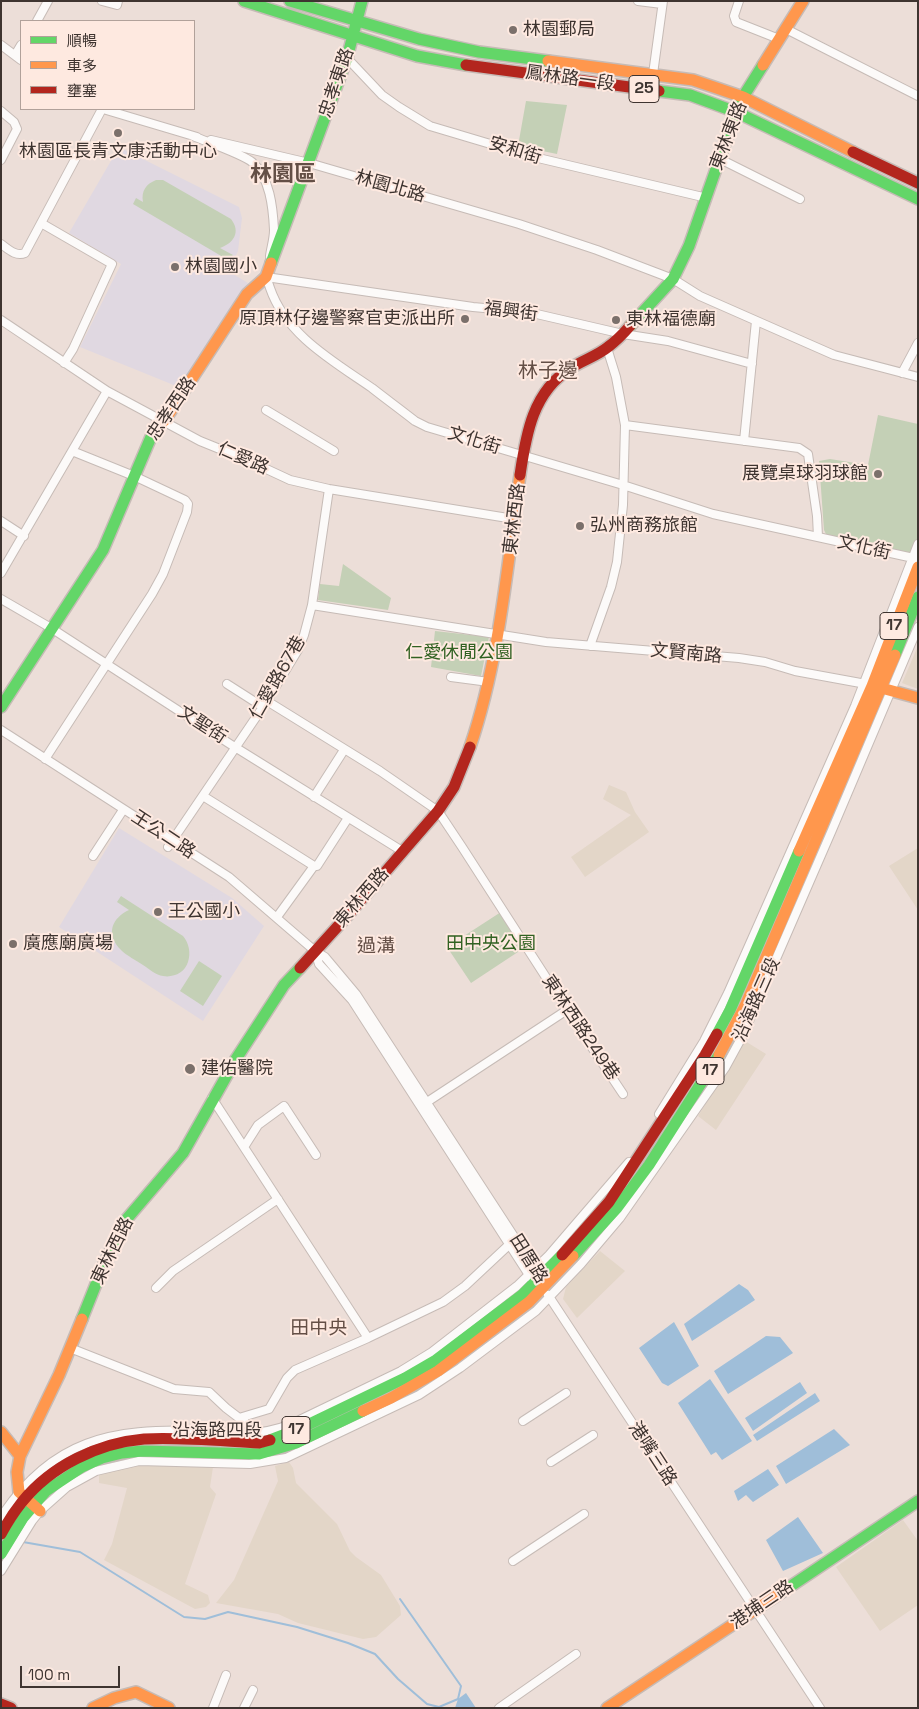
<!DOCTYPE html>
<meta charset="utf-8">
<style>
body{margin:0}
#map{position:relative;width:919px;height:1709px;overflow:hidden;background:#ecded8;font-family:"Space Grotesk","Noto Sans TC",sans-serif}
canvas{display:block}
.frame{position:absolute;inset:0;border:2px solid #3e3430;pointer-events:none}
.legend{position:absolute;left:20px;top:20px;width:175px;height:90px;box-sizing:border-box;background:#fee9e0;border:1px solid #b1a19a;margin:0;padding:6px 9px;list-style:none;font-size:15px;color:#3e3430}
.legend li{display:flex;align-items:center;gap:10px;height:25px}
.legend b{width:25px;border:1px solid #b1a19a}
.scale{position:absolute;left:20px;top:1666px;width:100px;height:22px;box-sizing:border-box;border:2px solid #3e3430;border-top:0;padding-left:6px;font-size:15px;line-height:18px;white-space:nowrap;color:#3e3430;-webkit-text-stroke:4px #fee9e0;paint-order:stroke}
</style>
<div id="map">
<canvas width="919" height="1709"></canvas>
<div class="frame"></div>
<ul class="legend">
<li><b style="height:6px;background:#63d668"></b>順暢</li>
<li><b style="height:6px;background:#ff974d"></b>車多</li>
<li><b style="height:6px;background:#b3261e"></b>壅塞</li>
</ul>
<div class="scale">100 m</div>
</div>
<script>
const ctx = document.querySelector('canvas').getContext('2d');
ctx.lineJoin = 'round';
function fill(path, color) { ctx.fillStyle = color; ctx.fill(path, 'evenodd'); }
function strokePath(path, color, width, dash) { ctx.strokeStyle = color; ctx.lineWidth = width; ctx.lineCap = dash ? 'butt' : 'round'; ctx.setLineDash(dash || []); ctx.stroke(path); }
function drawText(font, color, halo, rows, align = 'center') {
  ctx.font = font + ' "Space Grotesk","Noto Sans TC",sans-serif'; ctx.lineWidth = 4; ctx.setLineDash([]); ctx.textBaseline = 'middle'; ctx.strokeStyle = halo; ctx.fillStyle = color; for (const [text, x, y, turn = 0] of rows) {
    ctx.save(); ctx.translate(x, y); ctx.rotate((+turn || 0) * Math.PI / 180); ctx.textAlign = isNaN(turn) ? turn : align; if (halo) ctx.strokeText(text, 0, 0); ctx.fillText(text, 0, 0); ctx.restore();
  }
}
fill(new Path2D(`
 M918,646V689L902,683Z
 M609,785L626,792L635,812L649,832L585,877L571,857L631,815L603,799Z
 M918,848V910L889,866Z
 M745,1041L766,1054L716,1130L698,1116Z
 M600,1251L625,1271L577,1318L563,1299L566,1287Z
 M289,1462L293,1468L296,1483L337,1524L350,1551L356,1557L381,1575L400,1606L401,1615L376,1637L363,1639L298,1623L278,1614L216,1603L234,1580L278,1481L275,1466Z
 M129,1464L213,1467L210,1487L216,1494L185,1584L208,1595L210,1603L206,1607L195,1609L104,1560L112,1544L127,1488L99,1483V1475Z
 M903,1520L918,1541V1605L880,1631L836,1567Z`), '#e3d6c8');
fill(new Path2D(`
 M119,147L239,207L242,218L238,251L228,271L248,283L181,388L80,347L121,264L69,233Z
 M119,828L232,898L264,926L203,1021L59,927Z`), '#e0d8e1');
fill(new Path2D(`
 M526,101L567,105L557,154L518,146Z
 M156,180H163L231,219C241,232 234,243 220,248L233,255L228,260L133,204L136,198L143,202C141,191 146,184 156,180Z
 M878,415L918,424V538L910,554L827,536L824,530L819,461L830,459L868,465Z
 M343,564L391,598L388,610L318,600L320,584L339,586Z
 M435,631L489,637L481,676L431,667Z
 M121,896L183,936C189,943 191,953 188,962C185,972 174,978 163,976C156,975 149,969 143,965C136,960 127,956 121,950C105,934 112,918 129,910L117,902Z
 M501,912L524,948L471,983L447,947Z
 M199,961L222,976L203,1006L180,991Z`), '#c4d0b6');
fill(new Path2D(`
 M739,1284L748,1290L755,1300L692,1341L684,1324Z
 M674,1322L699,1366L668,1386L662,1383L639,1348Z
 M766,1336L780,1337L793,1353L728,1394L714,1371Z
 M710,1379L752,1441L722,1460L716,1452L711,1455L678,1403Z
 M800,1382L807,1393L753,1431L745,1418Z
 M815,1393L820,1401L757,1441L753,1435Z
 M834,1429L850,1445L786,1484L776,1466Z
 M768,1469L779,1485L753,1502L746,1495L738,1501L734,1491Z
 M798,1517L823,1553L783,1571L766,1540Z
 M466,1693L476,1708H455L458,1699Z`), '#9fbed9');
strokePath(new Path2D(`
 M23,1542L80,1552L184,1617L205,1619L228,1612L297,1627L348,1643L375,1654L398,1679L427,1704L439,1707L458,1699L461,1686L400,1599`), '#9fbed9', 2);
const street = new Path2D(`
 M102,1L117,5L118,1
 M638,1L662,4
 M739,1L734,16L736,22L779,39
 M37,21L48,1
 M786,29L918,96
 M1,45L21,60
 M15,55L21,45
 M347,58L382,95L399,107L430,126L534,157L707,198
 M653,74L663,1
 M103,109L197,137
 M1,111L14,122L17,129L1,160
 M193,136C207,142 242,154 252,162C270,177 273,208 274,230C274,239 271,248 270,256
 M211,140L309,163L519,224L597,250L673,279L700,296L834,355L918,377
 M720,159L800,199
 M41,223L112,264L73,349L64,363
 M1,244C8,249 16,257 25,253L102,109
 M267,273C266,278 268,282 270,288C286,335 333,361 372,388C386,399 401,410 415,421L427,427L623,485L713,514L918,559
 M266,277L473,307L528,312L623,334L668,341L752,364
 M1,320L107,391L200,441L247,460L290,480L329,489L514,519
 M902,373L918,343
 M266,410L334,451
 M625,425L799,448L808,454L817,516L818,537
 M744,441L756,321
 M1,521L24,536
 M1,573L107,391
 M1,599L51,628L230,744L402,851
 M312,605L546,642L739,658L765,662L795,671L866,684
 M590,646L611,587L617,562L623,505L625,425L616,377L607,348
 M451,677L489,682
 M227,684L263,707
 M267,701L380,771L438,811L462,847L567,1010L623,1094
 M1,730L229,877L315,951L325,957L356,994L537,1272
 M45,759L152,594L163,574L187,512L188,504L185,500L134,476L72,451
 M203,796L314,866H317L348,818
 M314,797L344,750
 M168,847L267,701L298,650L304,635L312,605L329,489
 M93,856L123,810
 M277,917L314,866
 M315,951L319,964L352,1000L531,1278
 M212,1098L368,1338
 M424,1104L567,1010
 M659,1114L704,1041L728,993L855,706L918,544
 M244,1147L258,1125L284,1106L316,1155
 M156,1288L173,1271L278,1199
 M548,1295L820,1708
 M70,1348L174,1389L209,1392L226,1408L260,1434
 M239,1418L269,1409L287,1378L295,1370L368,1338L443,1302L465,1286L512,1242
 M523,1421L566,1393
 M551,1462L593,1435
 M1,1517C52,1439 112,1428 199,1431C233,1433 256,1437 289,1425L401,1371L432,1352L517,1286L549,1255L629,1162
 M513,1561L584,1514
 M1,1571L32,1521L40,1511L67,1487L96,1471L139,1461L250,1464L286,1458L419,1395L460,1368L536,1311L581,1264L620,1218L725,1068L743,1035L832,830L918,627
 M213,1708L226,1675
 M244,1708L253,1690
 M499,1708L576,1654`);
const fast = new Path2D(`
 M244,1L417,56L466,65
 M290,1L419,39L479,52L548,61
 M659,91L690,95L736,112L918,199
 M271,263L347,58L362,1
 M630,326L673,279L689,246L736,112L743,97L763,65
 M895,655L918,597
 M1,707L103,550L154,430
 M717,1034L730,1010L799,851
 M573,1256L617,1208L649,1165L719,1055
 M82,1319L104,1264L125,1221L183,1153L236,1059L284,985L300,968
 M270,1440L299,1429L405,1378L436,1360L522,1295L562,1255
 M1,1554L23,1518L46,1491L82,1467L102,1458L122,1453L142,1451L259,1454L296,1443L363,1411
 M779,1594L918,1501`);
const slow = new Path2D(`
 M548,61L693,80L743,97L853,152
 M763,65L803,1
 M154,430L165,420L247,294L266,277L271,263
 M874,686L918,698
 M470,747C500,659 507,566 520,475
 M799,851L872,686L918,567
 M719,1055L746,1004L895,655
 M363,1411L391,1398L438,1371L529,1302L573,1256
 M1,1432L20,1456
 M40,1511L19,1492L17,1472L20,1456L59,1375L82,1319
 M93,1708L114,1698L136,1692L169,1708
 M607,1708L779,1594`);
const jam = new Path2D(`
 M466,65L659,91
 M853,152L918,183
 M520,475C526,434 533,391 571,368C583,360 597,356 608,347C616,341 623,334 630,326
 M300,968L348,915L438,811L454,787L470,747
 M562,1255L609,1202L705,1055L717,1034
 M1,1534C7,1523 14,1512 22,1502C51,1466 98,1443 144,1439C182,1437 221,1441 259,1443L270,1440
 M1,1704L11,1708`);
strokePath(street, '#c6bbb6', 10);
strokePath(fast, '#c6bbb6', 14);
strokePath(slow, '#c6bbb6', 14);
strokePath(jam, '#c6bbb6', 14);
strokePath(street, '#fcfaf9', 8);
strokePath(fast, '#63d668', 11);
strokePath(slow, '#ff974d', 11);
strokePath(jam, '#b3261e', 11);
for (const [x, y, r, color] of [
 [513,30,5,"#7b706b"],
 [118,133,5,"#7b706b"],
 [175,267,5,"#7b706b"],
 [465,319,5,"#7b706b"],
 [616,320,5,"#7b706b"],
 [878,474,5,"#7b706b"],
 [580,526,5,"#7b706b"],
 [158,912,5,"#7b706b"],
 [13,944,5,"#7b706b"],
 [190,1069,6,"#7b706b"]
]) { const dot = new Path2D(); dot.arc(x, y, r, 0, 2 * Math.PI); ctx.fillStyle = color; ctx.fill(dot); strokePath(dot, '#fee9e0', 2); }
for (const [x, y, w] of [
 [644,89,30],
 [894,626,28],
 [710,1071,28],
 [296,1430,28]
]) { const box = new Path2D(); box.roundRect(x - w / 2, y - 13.5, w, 27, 4); ctx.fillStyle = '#fee9e0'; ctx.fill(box); strokePath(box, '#3e3430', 1); }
drawText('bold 16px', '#3e3430', null, [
 ["25",644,89],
 ["17",894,626],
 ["17",710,1071],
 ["17",296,1430]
]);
drawText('18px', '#3e3430', '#fee9e0', [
 ["林園郵局",523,30],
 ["林園區長青文康活動中心",118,152,"center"],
 ["林園國小",185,267],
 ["原頂林仔邊警察官吏派出所",455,319,"right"],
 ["東林福德廟",626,320],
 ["展覽桌球羽球館",868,474,"right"],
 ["弘州商務旅館",590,526],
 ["王公國小",168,912],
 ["廣應廟廣場",23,944],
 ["建佑醫院",201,1069]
], 'left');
drawText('18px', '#3e3430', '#fee9e0', [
 ["鳳林路一段",570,79,8],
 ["忠孝東路",337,83,-71],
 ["東林東路",729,136,-69],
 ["安和街",515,151,17],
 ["林園北路",390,187,16],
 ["福興街",511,312,7],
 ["忠孝西路",172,409,-56],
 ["文化街",474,441,17],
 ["仁愛路",243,459,24],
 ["東林西路",515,519,-83],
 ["文化街",864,548,13],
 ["文賢南路",686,654,5],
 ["仁愛路67巷",278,678,-60],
 ["文聖街",202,725,33],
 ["王公二路",163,835,33],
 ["東林西路",362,898,-49],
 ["沿海路三段",757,1000,-66],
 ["東林西路249巷",580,1028,56],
 ["東林西路",113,1251,-64],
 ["田厝路",528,1259,58],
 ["沿海路四段",217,1431],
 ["港嘴三路",652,1454,57],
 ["港埔三路",762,1605,-34]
]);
drawText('18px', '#316222', '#fee9e0', [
 ["仁愛休閒公園",459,653],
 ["田中央公園",491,944]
]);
drawText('19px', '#644f46', '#fee9e0', [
 ["過溝",376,947],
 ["田中央",319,1329]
]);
drawText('20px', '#644f46', '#fee9e0', [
 ["林子邊",548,372]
]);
drawText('bold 22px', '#644f46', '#fee9e0', [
 ["林園區",283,175]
]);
</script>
